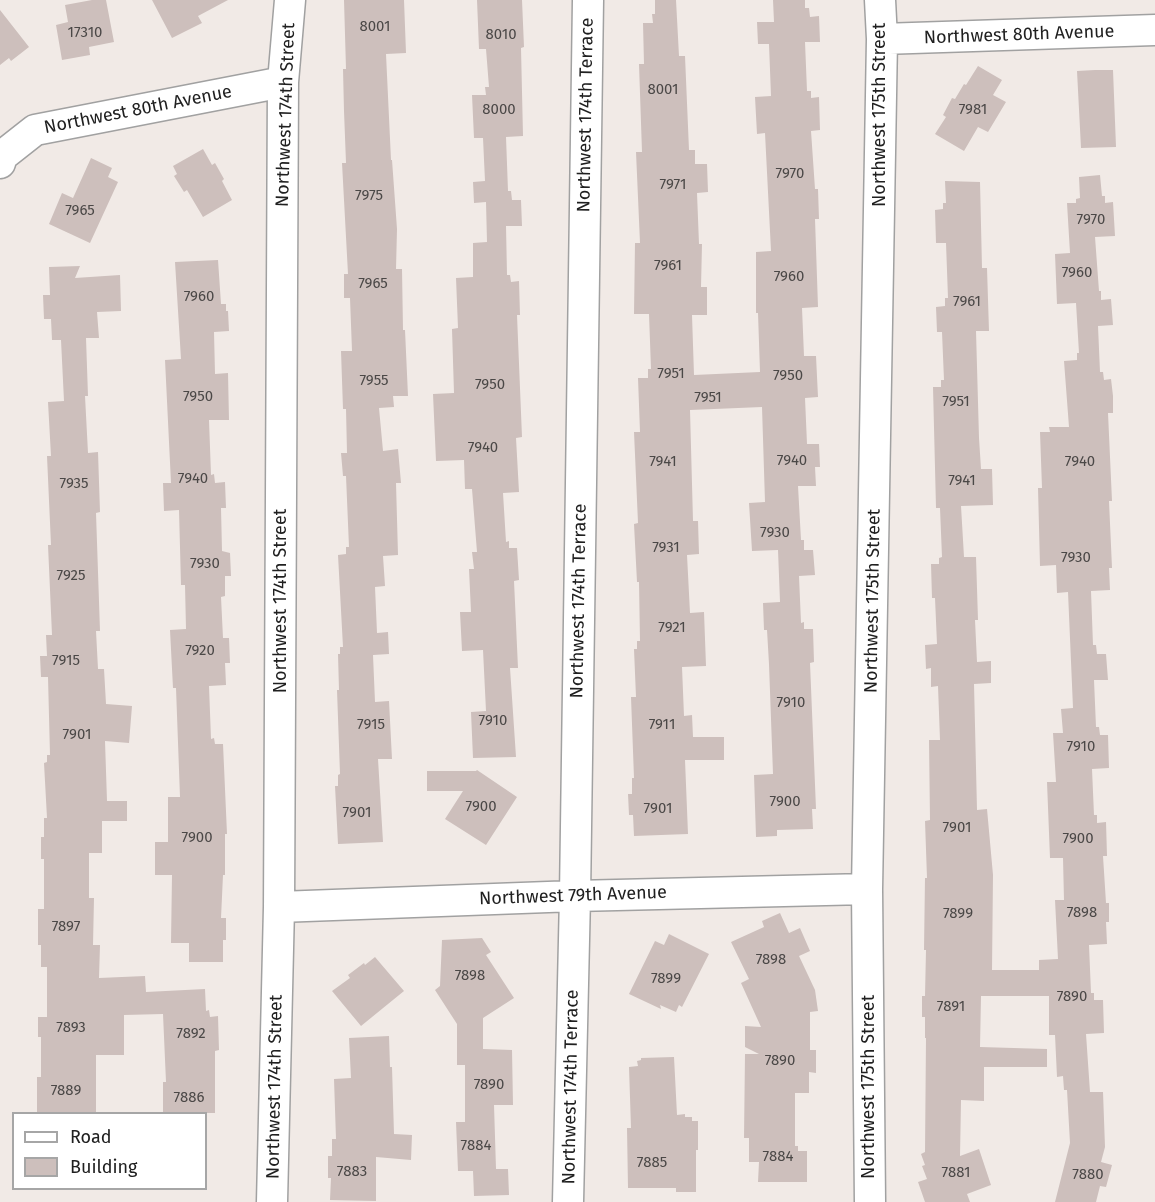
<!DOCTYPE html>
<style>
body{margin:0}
#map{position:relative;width:1155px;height:1202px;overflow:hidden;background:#f1eae6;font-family:"Fira Sans",sans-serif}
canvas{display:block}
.legend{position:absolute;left:12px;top:1112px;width:195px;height:78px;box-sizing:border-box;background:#fff;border:2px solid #a6a6a6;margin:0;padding:8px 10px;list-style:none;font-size:18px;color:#202020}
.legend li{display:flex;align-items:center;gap:12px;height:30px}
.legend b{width:30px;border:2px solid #a6a6a6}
</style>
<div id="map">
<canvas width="1155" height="1202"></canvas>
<ul class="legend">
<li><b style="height:8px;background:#fff"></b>Road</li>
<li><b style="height:16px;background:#cdbfbc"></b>Building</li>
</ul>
</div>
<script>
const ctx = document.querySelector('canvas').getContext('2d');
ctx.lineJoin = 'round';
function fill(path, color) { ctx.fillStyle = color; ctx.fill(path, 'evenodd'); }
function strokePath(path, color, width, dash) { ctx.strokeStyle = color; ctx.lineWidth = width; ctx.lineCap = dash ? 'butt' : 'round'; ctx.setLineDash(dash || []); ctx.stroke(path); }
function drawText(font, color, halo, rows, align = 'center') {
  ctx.font = font + ' "Fira Sans",sans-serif'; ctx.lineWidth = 6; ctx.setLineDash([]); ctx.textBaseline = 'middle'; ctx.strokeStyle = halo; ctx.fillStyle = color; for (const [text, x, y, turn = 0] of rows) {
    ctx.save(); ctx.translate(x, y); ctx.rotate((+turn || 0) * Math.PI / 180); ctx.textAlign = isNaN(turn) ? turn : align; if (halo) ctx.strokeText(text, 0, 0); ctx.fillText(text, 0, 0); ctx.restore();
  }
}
fill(new Path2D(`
 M92,0H106L114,42L89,47L90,55L62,60L56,25L68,22L65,5Z
 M152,0H228L198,16L202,23L172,38Z
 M344,0H404L406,53L386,54L391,160H392L397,229L396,269H402L403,330H405L408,396H393L394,407L379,408L383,451L398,449L401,483H396L398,555L383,556L385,586L375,587L377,633L388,632L389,654L373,655L375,702L389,701L392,759H378L383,842L338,844L335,786H338V775L340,774L337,690H339L338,654H340V647H343L338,555L346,554V547H349L346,476H343L341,453H347L346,409H343L341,351H352L350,298H344V274H348L342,163H346L344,111L343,69H346Z
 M477,0H522L524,47L521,48L523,136L506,137L508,191H511L512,200H521L522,226H506L507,275H510L511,282L519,281L520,315H517L522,437L516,438L519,492L503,493L506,542L509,541V548H517L519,580L514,581L518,668H510L516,757L473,758L471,712L486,711L483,650L462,651L460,612H471L469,569H474L472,552H477L472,489H465L464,460L436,461L433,394L454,393L452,329L458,328L456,278L473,277V243L487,242L486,202L474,203L473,182L485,181L483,138H474L472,95H486L485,87H489L486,49H479Z
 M655,0H676L679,56H685L689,150H695V164H707L708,192L697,193L699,244H702L701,287H707V315H692L694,375L760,372L758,313H756V252L771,251L765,133L757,134L755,97L771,96L769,44H758L757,22H774L773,0H805V8H809L810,17L819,16L820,42H805L807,91H811V98L819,97L820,130L811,131L815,189H818L819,219H815L818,307L802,308L804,356H816L818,397L805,398L807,444H819L820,467H815L816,486H798L801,540H804V550H813L815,575L799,576L801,623L804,622V629H813L814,662L810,663L816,809H812L813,829L777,830V836L756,837L754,775L773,774L769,664L767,630H764L763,603L780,602L778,550L752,551L749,503L765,502L762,407L690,410L693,521H698L699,554L687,555L690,613L704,612L706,666L682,667L684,716L692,715L693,737H724V760H685L688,834L634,836L633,815H629L628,794H632V778H634L631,697H636L634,649H637V641H640L639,582H637L634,524L638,523L634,432H640L638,378H648V369H651L649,314H634L635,243H640L636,152H642L639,64H644L643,23H653L652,14H655Z
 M0,10L29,47L11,61L9,58L0,65Z
 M978,66L1002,80L993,95L1006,102L988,132L978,127L964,151L935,134L946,117L943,115L952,98L955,99L964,84L966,85Z
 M1095,70H1113L1116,147L1081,148L1077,71Z
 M203,149L212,165L215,163L224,179L222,181L232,200L203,217L187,190L184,192L174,176L177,174L173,166Z
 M91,158L112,168L108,177L118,182L90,243L49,224L62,193L73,198Z
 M1100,175L1102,196H1105V203L1113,202L1115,236L1095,237L1099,291H1101V300L1111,299L1113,325L1098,326L1100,372H1103L1104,380L1111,379L1113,396V413H1108L1112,501H1109L1112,568H1109L1110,590L1091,591L1093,645H1096L1097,654H1106L1108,680H1094L1096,727H1099L1100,735H1108L1109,768L1092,769L1094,815H1097V823L1106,822L1107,856H1103L1106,903H1109V922H1106L1107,944L1089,945L1091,993H1094V1000H1103L1104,1033L1086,1034L1090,1092H1103L1105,1147L1101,1162L1112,1165L1106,1187L1100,1186L1096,1202H1055L1070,1143L1067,1090H1064L1063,1076L1057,1077L1055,1035H1049V996H981L980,1047L1047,1049V1067H984V1101L961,1100L960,1156L979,1149L991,1185L967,1194L970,1202H925L918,1182L927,1179L922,1166L925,1165L921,1154L925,1152L926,1038H925V1017H922V996H925L926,950H924L925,878H927L925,821L930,820L929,740H940L938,686L931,687V668L926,669L925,645L937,644L935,598H932L931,564H939V558L942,557L940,508H936L933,387H941V380H944L942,332H937L936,307L945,306V298H948L946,243H936L935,210L943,209V203H946L945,181L980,182L982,268H987L989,331H976L979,438L981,469H992L993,505L961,506L964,557H976L978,620H975L977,662L991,661V683L974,684L977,810L987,809L993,875L992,970H1039V960L1058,959L1055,900H1064L1063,858H1050L1047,782H1056L1053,733H1063L1061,709L1073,708L1068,592L1057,593L1056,565L1040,566L1038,488H1042L1040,432H1050L1049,427H1069L1064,361L1077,360V353H1079L1076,303L1057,304L1055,254L1070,253L1067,203H1076V199L1080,198L1079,177Z
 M218,260L221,304H226V311H228L229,331L214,332L215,374L228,373L229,420H209L211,475L214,474L215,483L225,482L226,508H221L222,551L230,553L231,576H225V596L221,597L223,638H229L230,663H225L226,685L209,686L211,739L214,738L215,744H223L227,834H225V875H223L221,918H226V940H223V962H189V943H171L172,875H155V842H168V797H180L176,688H173L170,630L186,629L185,585H181L179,510L164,511L163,483H171L165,360L181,359L175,262Z
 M80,266L75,278L120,275L121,311L97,312L99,338H86L88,396H85L88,453L98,452L100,512L96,513L100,631H96L98,669H104L106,704L132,706L129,743L105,741L107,801H127V821H102V853H89V898H94L93,945H100L99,978L145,976L146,992L205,989L206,1011L209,1010L210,1017L218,1016L219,1050L215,1051V1113H163V1082H166L163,1014L124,1015V1055H96V1113H37V1077H41V1037H38V1017H47V967H41V945H38V909H44V859H41V837H44V818H47L44,763L47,762V755H50L48,677H41L40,656H47L46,635H52L48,545H51L47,456H51L48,402L64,401L61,340H52L51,319H44L43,295H50L49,267Z
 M477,770L517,797L486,845L445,819L463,791H427V771H476Z
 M780,913L789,933L800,928L810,951L799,956L815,990L818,1011L810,1012V1050H816V1073L809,1072V1093H795V1146H798V1151H807V1182H758L759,1162H749V1138H744L745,1054H759L745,1047V1026L761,1027L741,983L749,979L731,942L764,927L762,921Z
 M669,934L709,954L682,1007L679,1005L676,1012L660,1005L661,1009L629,994L655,941L664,945Z
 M482,938L491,952L486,955L514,998L483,1018V1049L512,1050L513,1105H494L496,1169H508L509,1195L474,1196L473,1171H458L456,1122H465V1065H457V1024L435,990L440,986L442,940Z
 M375,957L404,991L361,1026L332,991L350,978L348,975L364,963L365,965Z
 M389,1036L390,1067H392L394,1134L412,1135L411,1160L376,1157V1201L330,1200L331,1178H328V1156H332V1139H336L334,1079L351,1078L349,1038Z
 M674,1057L677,1115L685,1114V1117H692V1121H698V1150H696V1192H676V1188H628L627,1128H631L629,1067L638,1066L637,1061L641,1060V1058Z`), '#cdbfbc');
const street = new Path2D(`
 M882,39L1155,30
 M0,163L2,156L35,130L283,82
 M279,907L575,896L867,889
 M272,1202L279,907L283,82L290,0
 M568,1202L575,896L588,0
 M870,1202L867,889L882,39L880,0`);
strokePath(street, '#a1a1a1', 33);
strokePath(street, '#fff', 30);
drawText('15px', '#4b4847', null, [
 ["8001",375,27],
 ["17310",85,33],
 ["8010",501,35],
 ["8001",663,90],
 ["8000",499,110],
 ["7981",973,110],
 ["7970",790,174],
 ["7971",673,185],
 ["7975",369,196],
 ["7965",80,211],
 ["7970",1091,220],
 ["7961",668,266],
 ["7960",1077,273],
 ["7960",789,277],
 ["7965",373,284],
 ["7960",199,297],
 ["7961",967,302],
 ["7951",671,374],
 ["7950",788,376],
 ["7955",374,381],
 ["7950",490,385],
 ["7950",198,397],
 ["7951",708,398],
 ["7951",956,402],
 ["7940",483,448],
 ["7940",792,461],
 ["7941",663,462],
 ["7940",1080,462],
 ["7940",193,479],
 ["7941",962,481],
 ["7935",74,484],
 ["7930",775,533],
 ["7931",666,548],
 ["7930",1076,558],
 ["7930",205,564],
 ["7925",71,576],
 ["7921",672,628],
 ["7920",200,651],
 ["7915",66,661],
 ["7910",791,703],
 ["7910",493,721],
 ["7915",371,725],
 ["7911",662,725],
 ["7901",77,735],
 ["7910",1081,747],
 ["7900",785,802],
 ["7900",481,807],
 ["7901",658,809],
 ["7901",357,813],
 ["7901",957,828],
 ["7900",197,838],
 ["7900",1078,839],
 ["7898",1082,913],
 ["7899",958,914],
 ["7897",66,927],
 ["7898",771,960],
 ["7898",470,976],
 ["7899",666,979],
 ["7890",1072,997],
 ["7891",951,1007],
 ["7893",71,1028],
 ["7892",191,1034],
 ["7890",780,1061],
 ["7890",489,1085],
 ["7889",66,1091],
 ["7886",189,1098],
 ["7884",476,1146],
 ["7884",778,1157],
 ["7885",652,1163],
 ["7883",352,1172],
 ["7881",956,1173],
 ["7880",1088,1175]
]);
drawText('18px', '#202020', '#fff', [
 ["Northwest 80th Avenue",1019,35,-2],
 ["Northwest 80th Avenue",138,110,-11],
 ["Northwest 174th Street",286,115,-88],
 ["Northwest 174th Terrace",586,115,-89],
 ["Northwest 175th Street",880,115,-90],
 ["Northwest 174th Street",281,601,-90],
 ["Northwest 174th Terrace",579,601,-89],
 ["Northwest 175th Street",873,601,-89],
 ["Northwest 79th Avenue",573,896,-2],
 ["Northwest 174th Street",275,1087,-89],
 ["Northwest 174th Terrace",571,1087,-89],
 ["Northwest 175th Street",869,1087,-90]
]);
</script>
